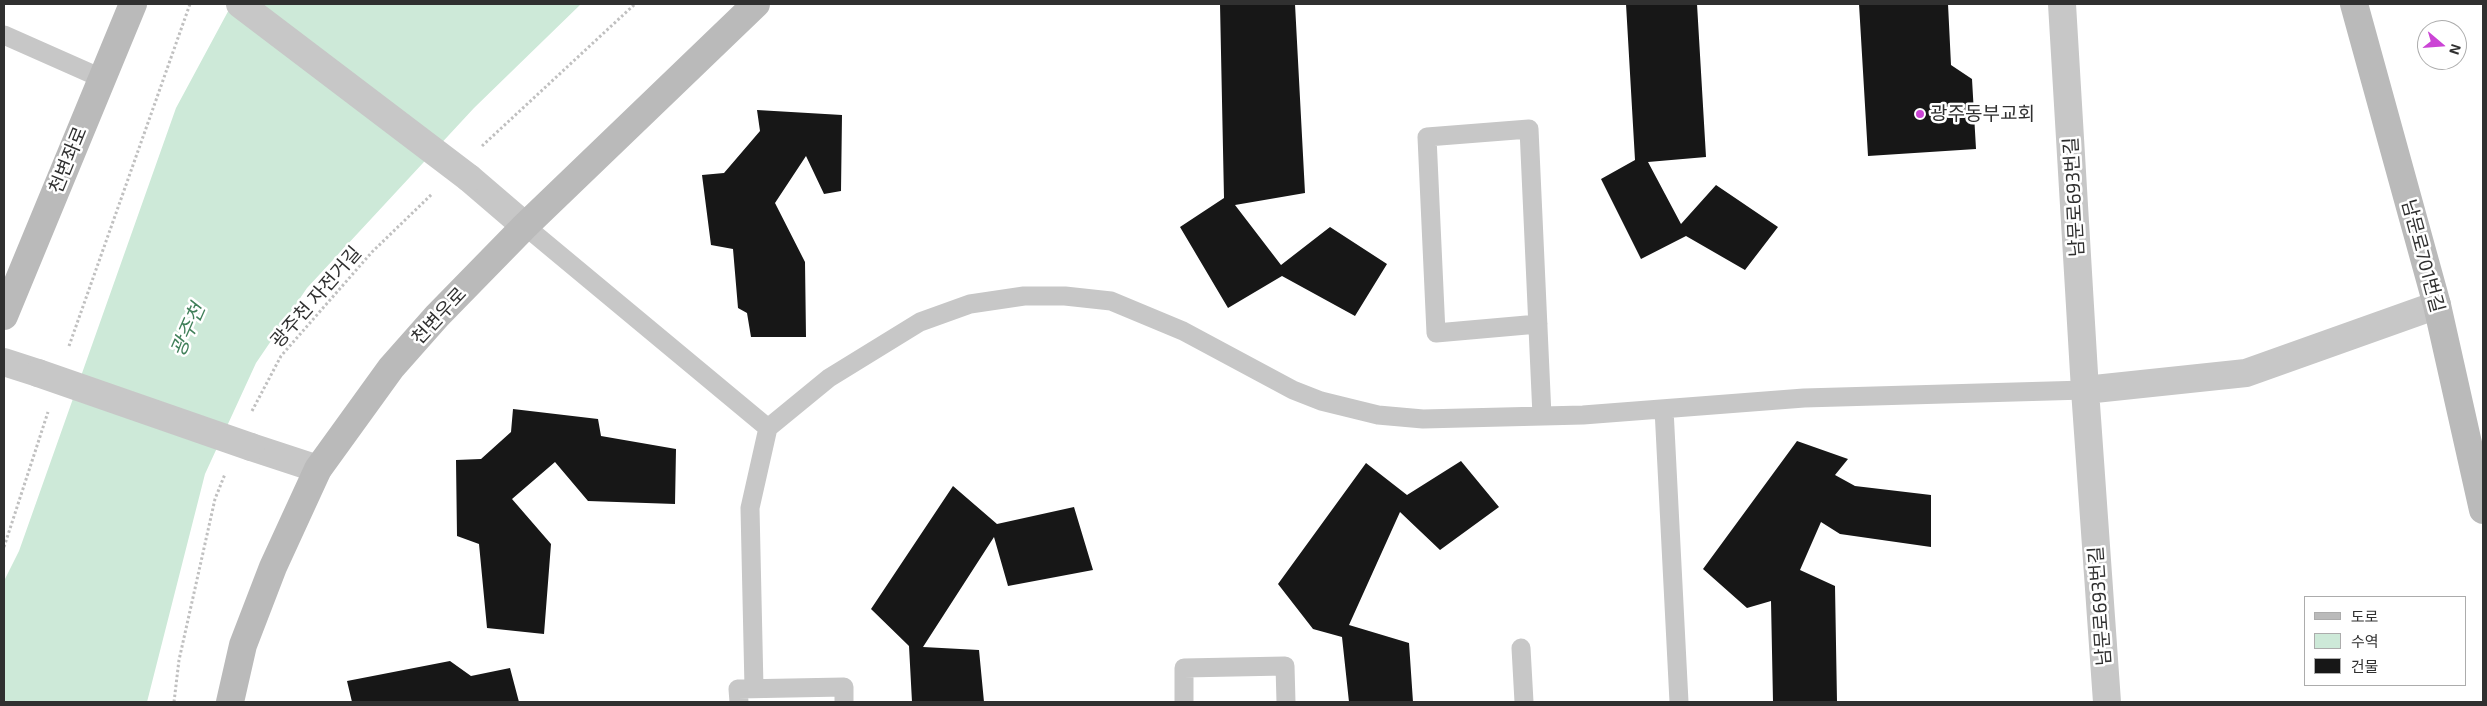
<!DOCTYPE html>
<meta charset="utf-8">
<style>
body{margin:0}
#map{position:relative;width:2487px;height:706px;overflow:hidden;background:#fff;font-family:"Exo 2","Noto Sans KR",sans-serif}
canvas{display:block}
.frame{position:absolute;inset:0;border:5px solid #303030;pointer-events:none}
.legend{position:absolute;left:2304px;top:596px;width:162px;height:90px;box-sizing:border-box;background:#fff;border:1px solid #acacac;margin:0;padding:6px 9px;list-style:none;font-size:15px;color:#303030}
.legend li{display:flex;align-items:center;gap:10px;height:25px}
.legend b{width:25px;border:1px solid #acacac}
.north{position:absolute;left:2417px;top:20px;width:50px;height:50px;box-sizing:border-box;background:#fff;border:1px solid #acacac;border-radius:50%;rotate:108deg;font-size:14px;font-weight:700;line-height:20px;text-align:center;color:#303030}
.north::after{content:'';display:block;margin:auto;width:18px;height:22px;background:#cb44d5;clip-path:polygon(50% 0,100% 100%,50% 72%,0 100%)}
</style>
<div id="map">
<canvas width="2487" height="706"></canvas>
<div class="frame"></div>
<ul class="legend">
<li><b style="height:6px;background:#bababa"></b>도로</li>
<li><b style="height:14px;background:#cde9d8"></b>수역</li>
<li><b style="height:14px;background:#171717"></b>건물</li>
</ul>
<div class="north">N</div>
</div>
<script>
const ctx = document.querySelector('canvas').getContext('2d');
ctx.lineJoin = 'round';
function fill(path, color) { ctx.fillStyle = color; ctx.fill(path, 'evenodd'); }
function strokePath(path, color, width, dash) { ctx.strokeStyle = color; ctx.lineWidth = width; ctx.lineCap = dash ? 'butt' : 'round'; ctx.setLineDash(dash || []); ctx.stroke(path); }
function drawText(font, color, halo, rows, align = 'center') {
  ctx.font = font + ' "Exo 2","Noto Sans KR",sans-serif'; ctx.lineWidth = 5; ctx.setLineDash([]); ctx.textBaseline = 'middle'; ctx.strokeStyle = halo; ctx.fillStyle = color; for (const [text, x, y, turn = 0] of rows) {
    ctx.save(); ctx.translate(x, y); ctx.rotate((+turn || 0) * Math.PI / 180); ctx.textAlign = isNaN(turn) ? turn : align; if (halo) ctx.strokeText(text, 0, 0); ctx.fillText(text, 0, 0); ctx.restore();
  }
}
fill(new Path2D(`
 M232,4H581L474,108L307,288L256,363L205,474L147,702H4V581L19,551L176,108Z`), '#cde9d8');
fill(new Path2D(`
 M1220,4H1295L1305,193L1235,205L1281,265L1330,227L1387,264L1355,316L1282,276L1228,308L1180,227L1224,198Z
 M1626,4H1697L1706,157L1648,162L1681,224L1716,185L1778,227L1745,270L1686,236L1641,259L1601,179L1635,160Z
 M1859,4H1948L1951,65L1972,79L1976,149L1868,156Z
 M757,110L842,115L841,191L824,194L806,156L775,203L805,262L806,337H751L747,313L738,308L733,249L711,245L702,175L724,173L760,131Z
 M513,409L598,419L601,436L676,449L675,504L588,501L555,462L512,499L551,544L544,634L487,628L479,544L457,536L456,460L481,459L511,432Z
 M1797,441L1848,459L1835,475L1855,486L1931,495V547L1840,534L1821,522L1800,570L1835,586L1837,702H1773L1771,601L1747,608L1703,569Z
 M1461,461L1499,507L1440,550L1400,512L1349,625L1409,643L1413,702H1349L1342,637L1313,629L1278,584L1366,463L1407,495Z
 M953,486L997,524L1074,507L1093,570L1008,586L994,537L923,647L979,650L984,702H912L909,646L871,609Z
 M450,661L471,676L510,668L519,702H352L347,681Z`), '#171717');
strokePath(new Path2D(`
 M482,146L635,4
 M69,346L190,4
 M252,411L281,356L372,252L432,194
 M4,547L48,412
 M174,702L179,660L215,499L225,474`), '#c0c0c0', 3, [2.5, 2.5]);
strokePath(new Path2D(`
 M4,35L101,78
 M525,226L768,428L829,378L920,322L970,304L1024,296H1065L1111,301L1183,331L1293,390L1321,401L1378,415L1423,419L1583,415L1804,398L2085,390
 M1538,324L1436,333L1427,137L1529,129L1542,416
 M1664,409L1679,702
 M1521,648L1524,702
 M754,688L750,508L768,428
 M739,702L738,689L844,687V702
 M1184,702V668L1285,666L1286,702`), '#c7c7c7', 19);
strokePath(new Path2D(`
 M2062,4L2085,390L2107,702
 M469,178L525,226
 M4,362L38,373
 M2085,390L2246,373L2437,305
 M251,447L318,469`), '#c7c7c7', 28);
strokePath(new Path2D(`
 M2354,4L2437,305L2483,510
 M4,316L133,4
 M230,702L243,645L273,567L318,469L391,368L437,316L525,226L756,4`), '#bababa', 28);
strokePath(new Path2D(`
 M240,4L469,178
 M38,373L251,447`), '#c7c7c7', 28);
for (const [x, y, r, color] of [
 [1920,114,5,"#cb44d5"]
]) { const dot = new Path2D(); dot.arc(x, y, r, 0, 2 * Math.PI); ctx.fillStyle = color; ctx.fill(dot); strokePath(dot, '#fff', 2); }
drawText('19px', '#303030', '#fff', [
 ["광주동부교회",1930,114]
], 'left');
drawText('19px', '#303030', '#fff', [
 ["천변좌로",68,160,-68],
 ["남문로693번길",2074,197,-93],
 ["남문로701번길",2423,256,75],
 ["광주천 자전거길",316,297,-49],
 ["천변우로",439,316,-47],
 ["남문로693번길",2100,606,-94]
]);
drawText('italic 20px', '#407f59', '#fff', [
 ["광주천",188,330,-66]
]);
</script>
